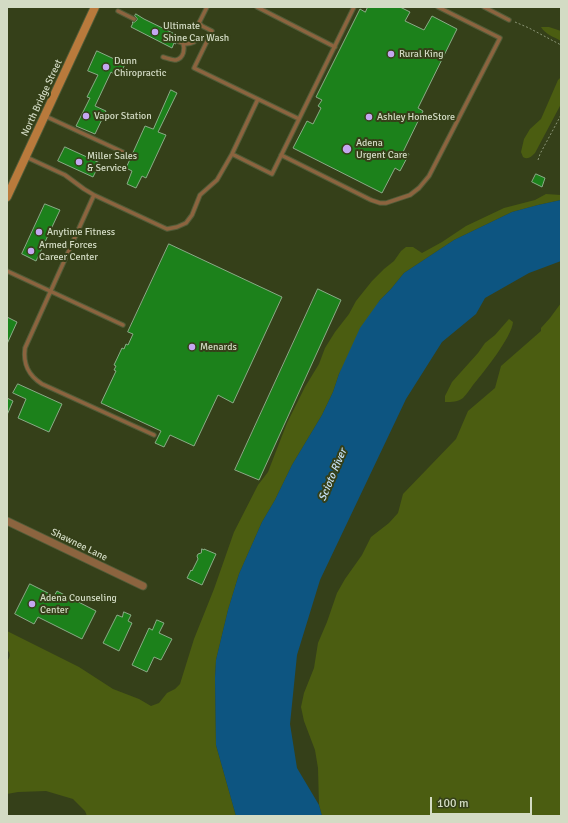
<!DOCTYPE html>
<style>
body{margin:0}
#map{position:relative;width:568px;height:823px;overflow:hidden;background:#354019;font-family:Signika,sans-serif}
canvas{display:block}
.frame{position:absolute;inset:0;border:8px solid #d3dbc4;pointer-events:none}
.scale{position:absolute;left:430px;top:797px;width:102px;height:18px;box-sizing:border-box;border:2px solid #d3dbc4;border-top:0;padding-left:5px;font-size:12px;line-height:14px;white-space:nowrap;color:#d3dbc4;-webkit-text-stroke:3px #354019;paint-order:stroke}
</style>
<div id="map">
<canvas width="568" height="823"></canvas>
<div class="frame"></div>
<div class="scale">100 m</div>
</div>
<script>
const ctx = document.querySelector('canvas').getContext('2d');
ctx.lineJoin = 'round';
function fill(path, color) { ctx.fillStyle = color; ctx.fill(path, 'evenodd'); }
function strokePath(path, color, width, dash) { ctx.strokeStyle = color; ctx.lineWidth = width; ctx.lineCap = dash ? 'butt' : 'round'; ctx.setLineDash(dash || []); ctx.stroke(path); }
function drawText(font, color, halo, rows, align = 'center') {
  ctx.font = font + ' Signika,sans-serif'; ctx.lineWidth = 4; ctx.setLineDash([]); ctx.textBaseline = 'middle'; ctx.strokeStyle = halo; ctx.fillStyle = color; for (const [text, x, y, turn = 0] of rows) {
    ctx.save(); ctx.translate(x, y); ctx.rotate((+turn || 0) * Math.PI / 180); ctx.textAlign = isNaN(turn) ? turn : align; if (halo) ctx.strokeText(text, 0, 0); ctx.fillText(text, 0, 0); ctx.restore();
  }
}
fill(new Path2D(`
 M541,27H549L561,31V41C554,37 545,34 541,27Z
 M561,77V104L535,153C531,157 528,160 523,157L521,152L524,139L530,129L541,119L558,80Z
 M546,194L561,195V200L538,205L512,212L454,240L404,273L391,289L380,300L339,374L333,392L322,415L292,465L275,500L262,522L239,574L228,610L216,660L215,678L216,745L236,816H87L85,811L73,799L46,791L18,792L7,794V661C10,658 11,653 7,650V631L79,667L113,689L139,699L151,706L159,703L167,693L175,689L180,684L194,639L214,589L234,532L258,485L268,472L287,423L305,387L319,364L325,348L335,332L349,314L356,301L372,281L384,269L394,261L401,251L406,247H413L422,253L442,242L466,226L504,208L535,200Z
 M561,303V816H322L319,805L318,768L315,750L304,721L301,707L304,693L314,668L318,643L327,622L337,593L345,579L362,555L371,537L389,523L398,513L403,494L456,439L468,411L495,388L501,366L541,331V328L550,318Z
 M509,319L513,322C512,337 483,373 473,385C470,389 467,394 463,398C458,402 452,402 445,402V396L452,382L478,353L485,343L495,335Z`), '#4b5d11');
fill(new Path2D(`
 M561,200V261L529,273L485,298L476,314L442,342L406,399L320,580L297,655L290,724L297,768L319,805L322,816H236L216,745L215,678L216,660L228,610L239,574L262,522L275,500L292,465L322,415L333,392L339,374L360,328L380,300L391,289L404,273L454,240L512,212L538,205Z`), '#0d5581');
const building = new Path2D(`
 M368,7H400L410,12L405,21L424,30L432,16L457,29L418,108L423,111L403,152L409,154L400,171L395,168L382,193L293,148L307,121L313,124L321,108L318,106L322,100L316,97L360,9L365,12Z
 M136,14L144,19L183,38L181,39L177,38L175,39L174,42L176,44L174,43L172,48L131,27L133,23L132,22H135L137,20V18L135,16Z
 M97,51L125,64L121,73L115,71L114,74L111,72L95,106L106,111L95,134L76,126L90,98L87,97L98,75L88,71Z
 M171,90L177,93L158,132L166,135L146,178L142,176L136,188L127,184L132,171L126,168L145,126L153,129Z
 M65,147L100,163L93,177L58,161Z
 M536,174L545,178L542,187L532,182Z
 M45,204L60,210L36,261L22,254Z
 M169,244L282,297L233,403L218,395L194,446L170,435L164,447L155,443L161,431L101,403L116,371L114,370L116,366L114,365L122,348L124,349L126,344L128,345L133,334L128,332Z
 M318,289L341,300L259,480L235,470Z
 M7,317L17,322L7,344Z
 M18,384L62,404L49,432L18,418L26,399L13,393Z
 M7,398L13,401L7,415Z
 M202,549L204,550V549L216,554L202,585L187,578L191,570L192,571L198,559L197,556L198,554L201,553Z
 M30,584L54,596L57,591L96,611L82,639L38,617L34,624L15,614Z
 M124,612L131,615L128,621L132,623L119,651L103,643L117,615L122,617Z
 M157,620L164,623L159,633L172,639L161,660L154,657L147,672L132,665L149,628L152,630Z`);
fill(building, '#1c811b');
strokePath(building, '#8aab87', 1);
const service = new Path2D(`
 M207,7L199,23L202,26L212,31L194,68L299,119
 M257,7L335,47
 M484,7L509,20
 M118,11L134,19
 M177,41C184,44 188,45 194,42
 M163,57C167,58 172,60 176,60C184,58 185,49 183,43
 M45,116L125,153
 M232,154L272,174L354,7
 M281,155L371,200L380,203H386L410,195L419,188L429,176L500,38L438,7
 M26,157L65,175L84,189L94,195L167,229L177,227L186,223L192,215L200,195L217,180L232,154L258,99
 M94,195L25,348C23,364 28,375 42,384L154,435
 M7,271L123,325`);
const minor = new Path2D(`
 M7,521L143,586`);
const secondary = new Path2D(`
 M7,197L95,7`);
strokePath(service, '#515c38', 5.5);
strokePath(minor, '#515c38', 9);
strokePath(secondary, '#515c38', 10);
strokePath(new Path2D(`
 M515,22L529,28L561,45
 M538,160L540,154L561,115`), '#8b9576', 1, [2, 2]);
strokePath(service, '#8c643f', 3.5);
strokePath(minor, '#8c643f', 7);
strokePath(secondary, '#b97a3c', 8);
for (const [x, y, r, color] of [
 [155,32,4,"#c5a7f1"],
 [391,54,4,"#c5a7f1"],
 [106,67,4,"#c5a7f1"],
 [86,116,4,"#c5a7f1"],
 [369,117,4,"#c5a7f1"],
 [347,149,5,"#c5a7f1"],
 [79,162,4,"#c5a7f1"],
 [39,232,4,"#c5a7f1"],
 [31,251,4,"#c5a7f1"],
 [192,347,4,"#c5a7f1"],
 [32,604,4,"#c5a7f1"]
]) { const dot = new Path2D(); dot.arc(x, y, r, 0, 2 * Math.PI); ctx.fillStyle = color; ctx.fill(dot); strokePath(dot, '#354019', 1.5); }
drawText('10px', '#d3dbc4', '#354019', [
 ["Ultimate",163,26],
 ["Shine Car Wash",163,38],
 ["Rural King",399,54],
 ["Dunn",114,61],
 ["Chiropractic",114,73],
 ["Vapor Station",94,116],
 ["Ashley HomeStore",377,117],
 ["Adena",356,143],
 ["Urgent Care",356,155],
 ["Miller Sales",87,156],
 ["& Service",87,168],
 ["Anytime Fitness",47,232],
 ["Armed Forces",39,245],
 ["Career Center",39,257],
 ["Menards",200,347],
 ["Adena Counseling",40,598],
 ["Center",40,610]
], 'left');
drawText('10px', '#d3dbc4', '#354019', [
 ["North Bridge Street",42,98,-65],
 ["Shawnee Lane",79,545,26]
]);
drawText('italic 11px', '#c7e0f5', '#354019', [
 ["Scioto River",333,475,-67]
]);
</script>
